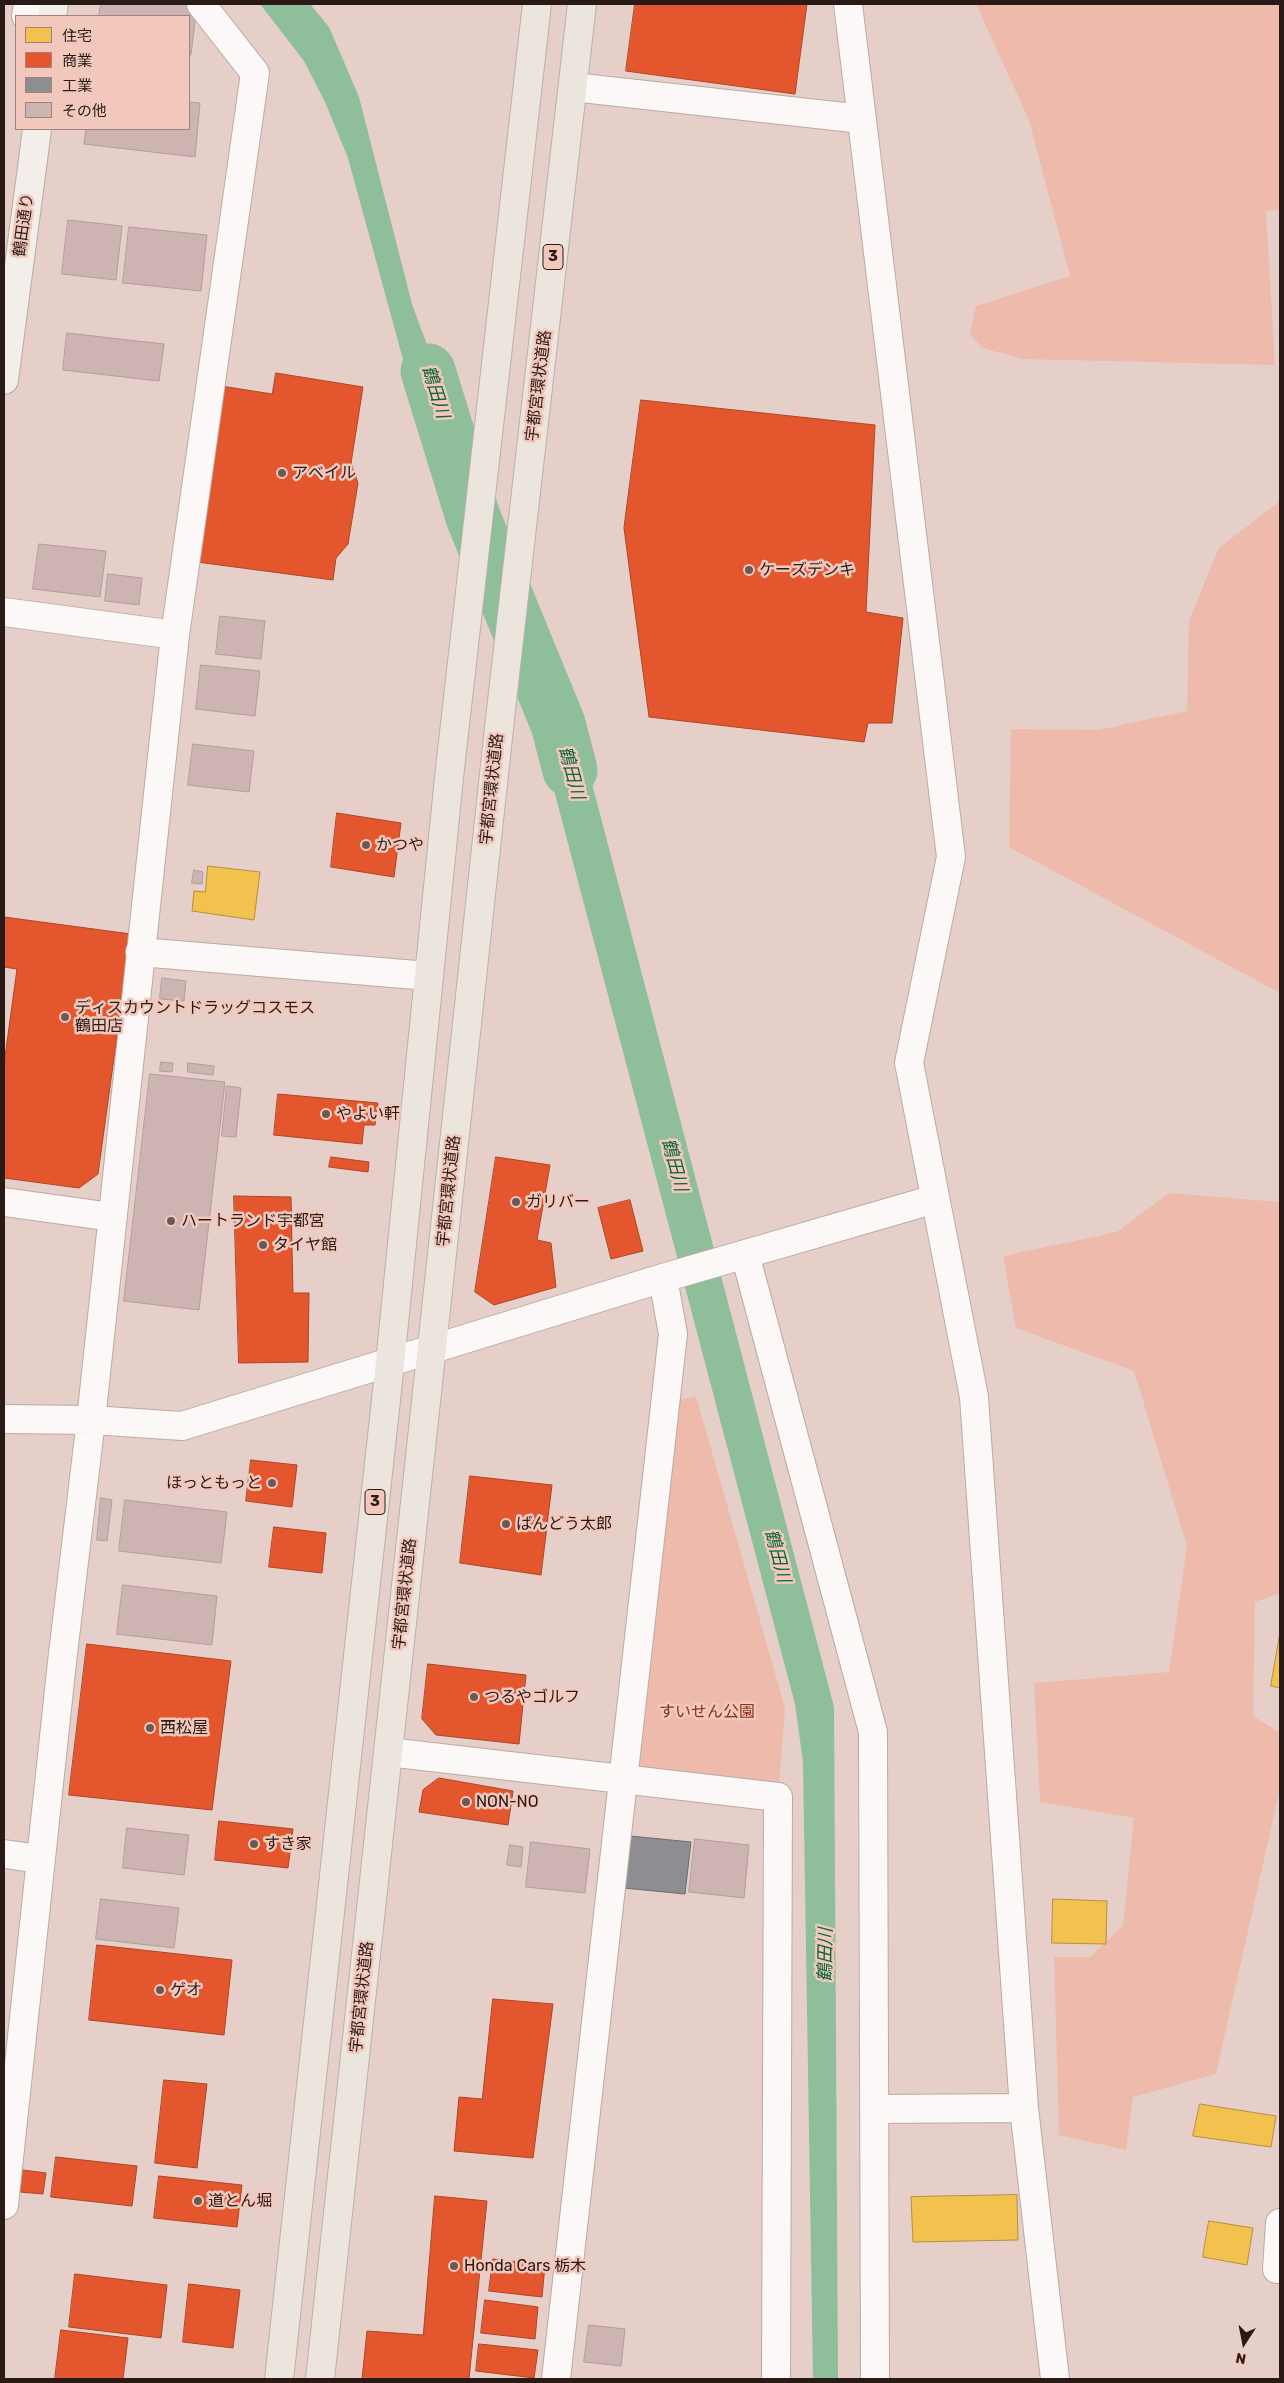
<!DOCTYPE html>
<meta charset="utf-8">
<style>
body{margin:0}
#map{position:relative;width:1284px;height:2383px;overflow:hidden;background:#e6cfc9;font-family:Rubik,"Noto Sans JP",sans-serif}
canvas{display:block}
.frame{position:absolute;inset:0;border:5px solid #291a16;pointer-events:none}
.legend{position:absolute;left:15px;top:15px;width:175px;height:115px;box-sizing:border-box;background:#f2c8bd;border:1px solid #a2827a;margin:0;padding:6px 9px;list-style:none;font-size:15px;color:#291a16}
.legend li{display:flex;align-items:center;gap:10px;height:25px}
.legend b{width:25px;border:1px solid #a2827a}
.north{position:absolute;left:1219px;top:2318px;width:50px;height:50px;-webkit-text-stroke:4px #f2c8bd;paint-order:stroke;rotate:191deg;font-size:14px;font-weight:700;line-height:20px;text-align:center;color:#291a16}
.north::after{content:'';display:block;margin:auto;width:18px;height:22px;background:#291a16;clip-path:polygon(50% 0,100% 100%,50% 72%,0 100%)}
</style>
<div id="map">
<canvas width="1284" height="2383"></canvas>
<div class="frame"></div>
<ul class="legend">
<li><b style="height:14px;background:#f2c14e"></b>住宅</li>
<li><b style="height:14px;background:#e4572e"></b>商業</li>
<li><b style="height:14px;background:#8d8d92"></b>工業</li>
<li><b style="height:14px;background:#cdb3b1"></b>その他</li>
</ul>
<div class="north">N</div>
</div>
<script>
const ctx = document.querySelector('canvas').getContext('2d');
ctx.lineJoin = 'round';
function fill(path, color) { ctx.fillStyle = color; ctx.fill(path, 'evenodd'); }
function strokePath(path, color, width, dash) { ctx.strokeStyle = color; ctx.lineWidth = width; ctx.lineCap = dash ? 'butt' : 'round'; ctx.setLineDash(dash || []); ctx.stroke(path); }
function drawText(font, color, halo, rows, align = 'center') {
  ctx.font = font + ' Rubik,"Noto Sans JP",sans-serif'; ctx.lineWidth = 5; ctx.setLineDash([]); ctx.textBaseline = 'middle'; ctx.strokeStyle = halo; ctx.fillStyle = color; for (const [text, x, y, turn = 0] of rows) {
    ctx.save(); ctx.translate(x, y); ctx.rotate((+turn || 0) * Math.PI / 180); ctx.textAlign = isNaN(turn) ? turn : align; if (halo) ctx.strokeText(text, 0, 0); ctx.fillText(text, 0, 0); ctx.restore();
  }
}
fill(new Path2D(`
 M976,4H1280V210L1266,211L1275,365L1022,359L983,348L970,335L976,306L1070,276L1029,120Z
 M1280,501V993L1009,847L1011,729L1098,730L1187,711L1189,620L1219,548Z
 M1169,1193L1280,1202V1593L1255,1602L1253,1716L1280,1733V1788L1216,2074L1133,2097L1126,2150L1059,2135L1054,1957H1090L1123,1926L1134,1818L1040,1802L1034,1683L1169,1672L1187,1546L1134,1371L1016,1328L1003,1256L1117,1232Z
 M696,1396L785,1708L778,1797L623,1778L665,1404Z`), '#eebaac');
fill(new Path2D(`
 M260,4H310L329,27L359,97L412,304L454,419L443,506L348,158L325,102L304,61Z
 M551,675L584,753L834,1707L838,2379H813L803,1762L795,1704L541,741Z`), '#8ebe9a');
const homes = new Path2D(`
 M208,866L260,872L254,920L192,911L194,891L205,892Z
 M1280,1633V1688L1271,1686Z
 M1053,1899L1107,1901L1106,1944L1052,1943Z
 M1200,2104L1276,2116L1271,2147L1193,2136Z
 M1017,2195L1018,2240L913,2242L911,2197Z
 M1209,2221L1253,2228L1247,2265L1203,2257Z`);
fill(homes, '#f2c14e');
strokePath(homes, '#b68f3d', 1);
const shops = new Path2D(`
 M635,4H807L795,94L626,71Z
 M276,373L363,387L351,463L358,483L348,544L336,558L333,580L197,562L221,386L272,394Z
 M641,400L875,425L866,612L903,618L892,723H868L864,742L649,717L624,528Z
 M337,813L401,823L394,877L331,867Z
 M4,917L131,934L98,1174L79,1188L4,1178V1064L17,969L4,967Z
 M278,1094L378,1103L375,1125H364L362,1144L274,1135Z
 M331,1157L369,1162L368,1172L329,1167Z
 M496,1157L550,1165L537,1240L551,1243L556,1287L494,1305L475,1292Z
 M234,1196L291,1197L293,1293H309L308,1362L239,1363Z
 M630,1200L643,1251L611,1259L598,1208Z
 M251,1460L297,1465L292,1507L246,1501Z
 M470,1476L552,1485L541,1575L460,1563Z
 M274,1527L326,1533L322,1573L269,1567Z
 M87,1644L231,1661L212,1810L69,1795Z
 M428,1664L526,1675L519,1744L436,1735L422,1719Z
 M439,1778L513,1791L508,1825L419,1812L423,1790Z
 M219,1821L293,1829L288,1868L215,1860Z
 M97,1945L232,1960L224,2035L89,2020Z
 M493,1999L553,2004L533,2158L454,2151L459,2097L482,2099Z
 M164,2080L207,2084L197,2168L155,2163Z
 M56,2157L137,2166L132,2206L51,2197Z
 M23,2170L46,2173L43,2194L20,2192Z
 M159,2176L242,2185L237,2227L154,2218Z
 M435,2196L487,2201L469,2379H362L367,2331L423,2335Z
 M493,2259L545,2265L542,2297L489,2291Z
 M75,2274L167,2285L161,2338L69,2327Z
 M189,2284L240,2290L233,2348L183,2342Z
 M485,2300L538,2307L535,2339L481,2333Z
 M61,2330L128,2338L123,2379H55Z
 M479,2344L538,2350L534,2378L476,2371Z`);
fill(shops, '#e4572e');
strokePath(shops, '#ac4527', 1);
const industry = new Path2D(`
 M630,1836L691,1842L685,1894L624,1888Z`);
fill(industry, '#8d8d92');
strokePath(industry, '#6f6a6d', 1);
strokePath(new Path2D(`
 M428,371L473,517L558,724L570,770`), '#8ebe9a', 55);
const building = new Path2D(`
 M101,4H197L191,55H189V16H99Z
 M189,102L200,103L195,157L84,144L86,129H189Z
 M68,220L122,226L116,280L62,274Z
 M129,227L207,235L201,291L123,283Z
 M67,333L164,344L159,381L63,370Z
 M39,544L106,551L100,597L33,589Z
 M108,574L142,578L139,605L105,601Z
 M220,616L265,621L261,659L216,654Z
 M201,665L260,671L255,716L196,709Z
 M193,744L254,751L249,792L188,785Z
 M194,870L203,872L202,884L192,883Z
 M162,978L186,981L184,1001L160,999Z
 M161,1062L173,1063L172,1072L160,1071Z
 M188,1063L214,1066L213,1075L188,1072Z
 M150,1074L225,1082L199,1310L124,1301Z
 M227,1086L241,1088L236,1137L222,1136Z
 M101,1498L112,1500L107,1541L97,1540Z
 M125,1500L227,1512L221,1563L119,1551Z
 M123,1585L217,1596L212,1645L117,1634Z
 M127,1828L189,1835L184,1875L123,1868Z
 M695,1839L749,1845L744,1898L689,1892Z
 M531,1842L590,1849L585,1893L526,1887Z
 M510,1845L523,1847L521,1867L507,1865Z
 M101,1899L179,1908L174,1948L96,1939Z
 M589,2325L625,2329L621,2366L584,2362Z`);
fill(building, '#cdb3b1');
strokePath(building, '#af9e9b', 1);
const street = new Path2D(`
 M848,4L951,857L909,1063L974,1397L1024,2108L1055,2379
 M26,16L28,4
 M573,87L862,119
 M4,612L175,635
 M140,952L428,976
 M4,1202L112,1217
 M745,1254L873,1732L875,2379
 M4,1419L91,1420L182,1426L663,1278L935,1199
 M388,1752L778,1797L776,2379
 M4,1854L40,1859
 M875,2109L1024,2108
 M4,2205L62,1662L91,1420L175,635L255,73L201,4
 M1280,2223L1277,2269H1280
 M556,2379L673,1334L663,1278`);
const secondary = new Path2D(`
 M52,16L54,4
 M4,380L37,129`);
const primary = new Path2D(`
 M279,2379L390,1363L450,768L537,4
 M320,2379L501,710L582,4`);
strokePath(street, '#bba9a4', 30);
strokePath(secondary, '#bba9a4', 30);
strokePath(primary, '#bbafac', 30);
strokePath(street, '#fbf8f7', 28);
strokePath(secondary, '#f3eeea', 28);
strokePath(primary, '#ebe5dd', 28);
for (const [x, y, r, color] of [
 [282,473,5,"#6b5955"],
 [749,570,5,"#6b5955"],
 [366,845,5,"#6b5955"],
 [65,1017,5,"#6b5955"],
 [326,1114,5,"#6b5955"],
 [516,1202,5,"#6b5955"],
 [171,1221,5,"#6b5955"],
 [263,1245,5,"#6b5955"],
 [272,1483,5,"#6b5955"],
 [506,1524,5,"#6b5955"],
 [474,1697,5,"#6b5955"],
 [150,1728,5,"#6b5955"],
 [466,1802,5,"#6b5955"],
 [254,1844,5,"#6b5955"],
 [160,1990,5,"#6b5955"],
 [198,2201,5,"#6b5955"],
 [454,2266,5,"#6b5955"]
]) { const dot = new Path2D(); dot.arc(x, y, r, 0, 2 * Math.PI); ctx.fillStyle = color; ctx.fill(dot); strokePath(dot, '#f2c8bd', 2); }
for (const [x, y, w] of [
 [553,257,20],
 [375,1502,20]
]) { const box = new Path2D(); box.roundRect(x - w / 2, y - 12.5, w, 25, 4); ctx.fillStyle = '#f2c8bd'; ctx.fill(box); strokePath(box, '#291a16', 1); }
drawText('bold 15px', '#291a16', null, [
 ["3",553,257],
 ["3",375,1502]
]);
drawText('16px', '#291a16', '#f2c8bd', [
 ["鶴田通り",24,225,-82],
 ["宇都宮環状道路",539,386,-83],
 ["宇都宮環状道路",492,789,-84],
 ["宇都宮環状道路",449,1191,-84],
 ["宇都宮環状道路",405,1594,-84],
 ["宇都宮環状道路",362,1997,-84]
]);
drawText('16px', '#291a16', '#f2c8bd', [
 ["アベイル",292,473],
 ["ケーズデンキ",759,570],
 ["かつや",376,845],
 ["ディスカウントドラッグコスモス",75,1008],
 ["鶴田店",75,1026],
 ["やよい軒",336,1114],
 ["ガリバー",526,1202],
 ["ハートランド宇都宮",181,1221],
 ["タイヤ館",273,1245],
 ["ほっともっと",262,1483,"right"],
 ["ばんどう太郎",516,1524],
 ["つるやゴルフ",484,1697],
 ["西松屋",160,1728],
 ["NON-NO",476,1802],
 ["すき家",264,1844],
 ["ゲオ",170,1990],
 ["道とん堀",208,2201],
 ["Honda Cars 栃木",464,2266]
], 'left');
drawText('16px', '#8e2f16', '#f2c8bd', [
 ["すいせん公園",707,1712]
]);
drawText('italic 18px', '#08663a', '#f2c8bd', [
 ["鶴田川",435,392,73],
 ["鶴田川",571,773,75],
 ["鶴田川",674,1165,75],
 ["鶴田川",777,1556,75],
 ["鶴田川",826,1955,-89]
]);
</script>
